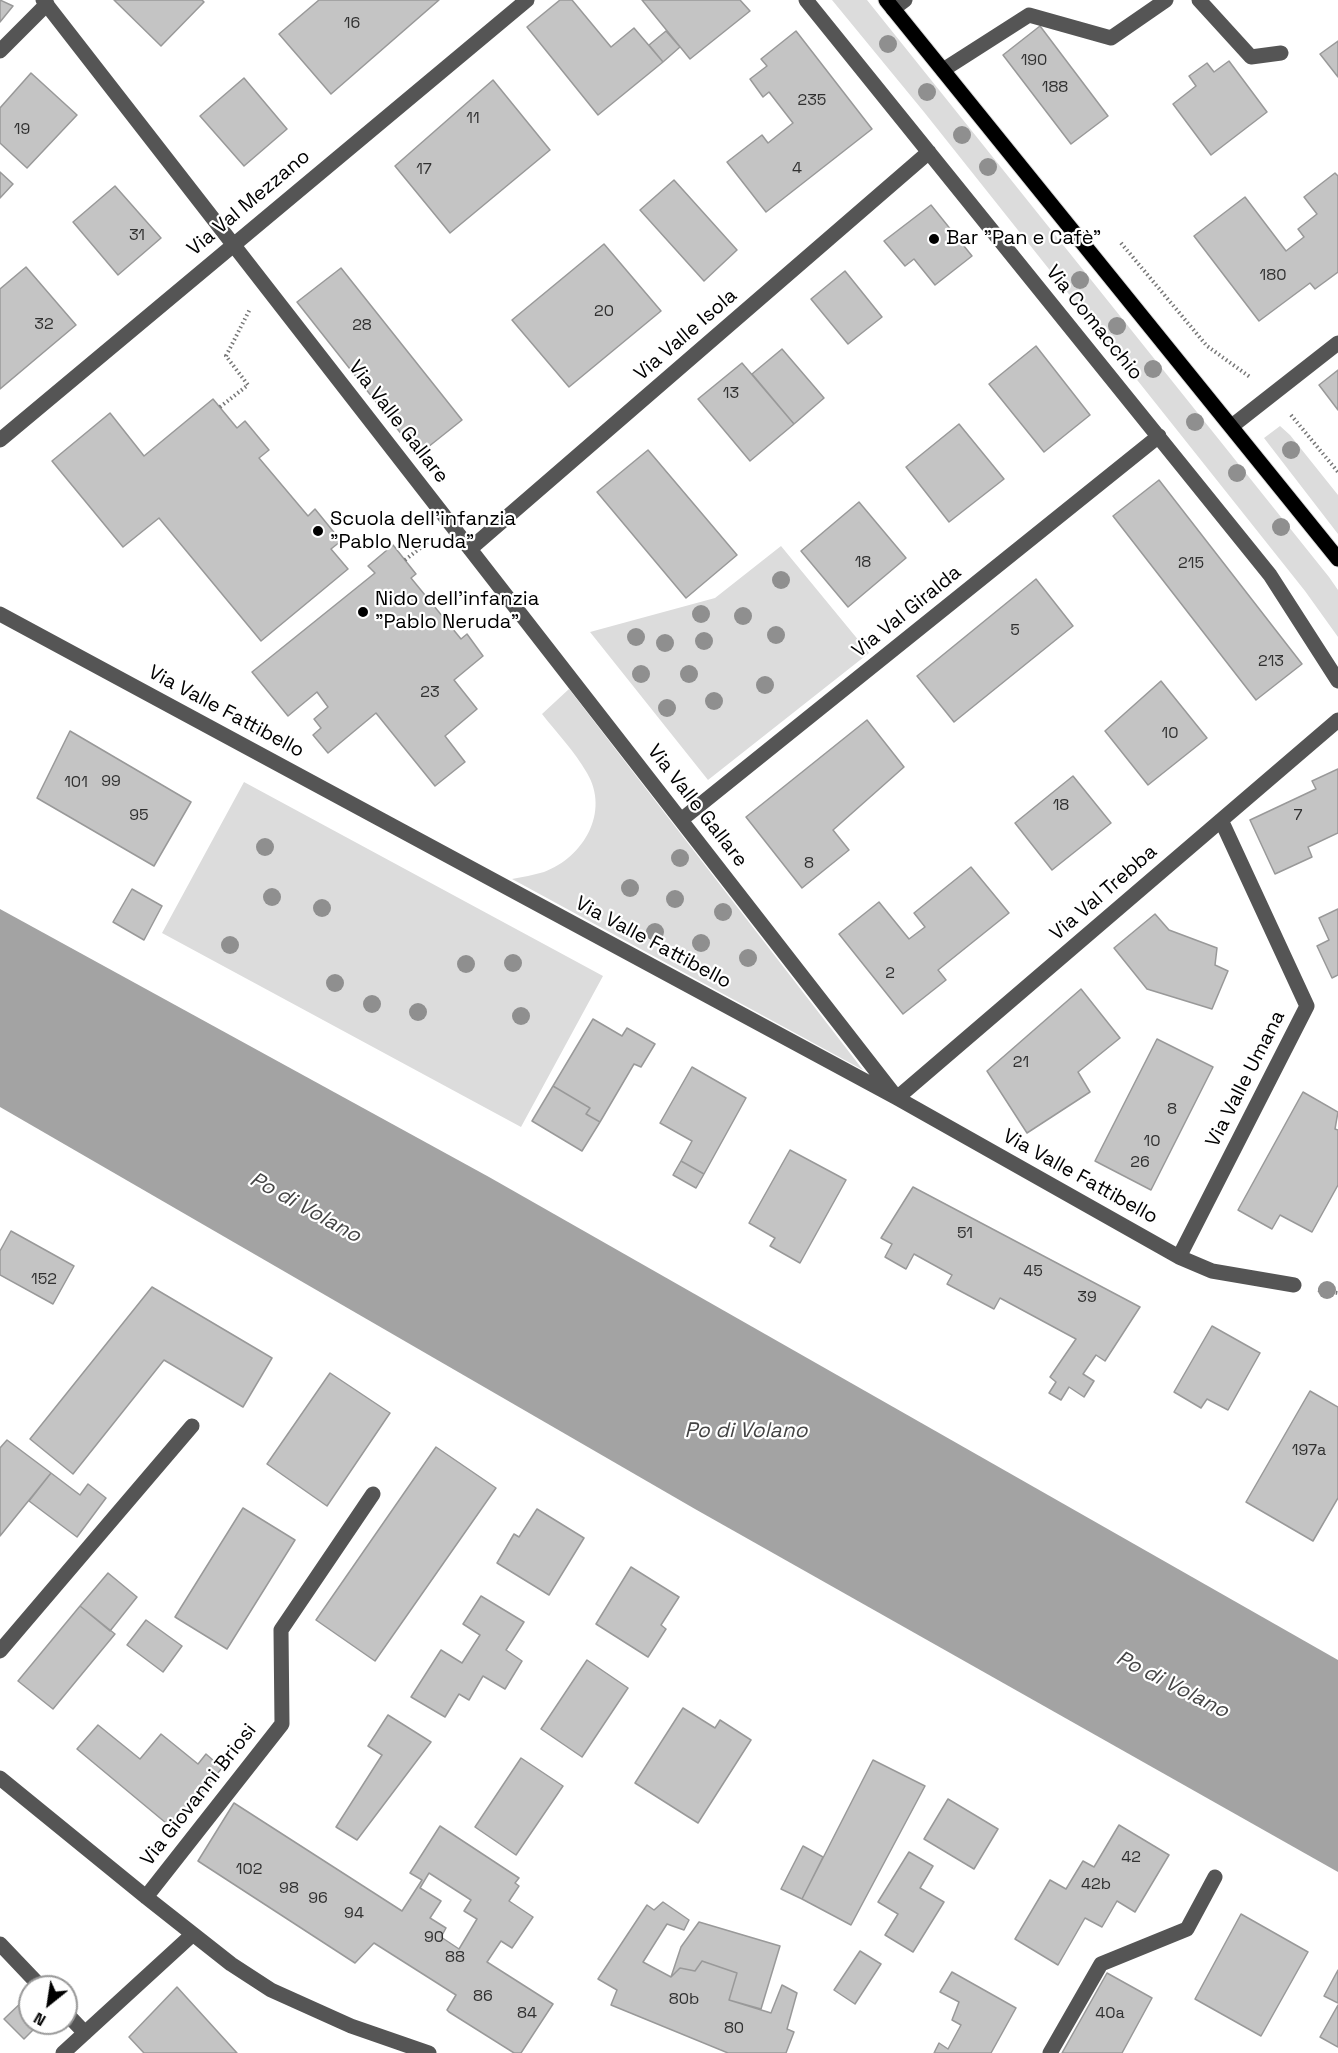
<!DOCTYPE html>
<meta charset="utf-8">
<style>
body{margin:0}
#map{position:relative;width:1338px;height:2053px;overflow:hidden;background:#fff;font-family:"Space Grotesk",sans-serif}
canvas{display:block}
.north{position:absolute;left:18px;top:1975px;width:60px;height:60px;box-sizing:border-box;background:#fff;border:2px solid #999;border-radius:50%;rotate:210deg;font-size:16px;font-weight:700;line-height:24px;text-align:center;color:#000}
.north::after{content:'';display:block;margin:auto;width:21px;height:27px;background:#000;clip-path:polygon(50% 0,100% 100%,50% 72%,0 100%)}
</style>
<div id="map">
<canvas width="1338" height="2053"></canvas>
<div class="north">N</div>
</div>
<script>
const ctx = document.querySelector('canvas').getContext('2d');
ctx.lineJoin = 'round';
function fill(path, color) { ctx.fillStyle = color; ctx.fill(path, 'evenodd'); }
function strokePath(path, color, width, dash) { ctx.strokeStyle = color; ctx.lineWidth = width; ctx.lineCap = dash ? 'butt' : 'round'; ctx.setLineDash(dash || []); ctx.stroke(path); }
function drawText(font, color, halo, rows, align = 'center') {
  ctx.font = font + ' "Space Grotesk",sans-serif'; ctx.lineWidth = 4.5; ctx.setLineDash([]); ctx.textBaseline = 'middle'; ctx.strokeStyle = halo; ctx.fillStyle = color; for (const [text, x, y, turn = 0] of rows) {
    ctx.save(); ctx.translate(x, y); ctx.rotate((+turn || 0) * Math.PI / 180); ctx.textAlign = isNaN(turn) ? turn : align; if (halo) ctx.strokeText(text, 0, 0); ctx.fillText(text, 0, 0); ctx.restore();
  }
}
fill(new Path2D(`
 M832,0H867L1329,577L1338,590V637L1305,591L924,112Z
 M1280,426L1290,435L1338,495V534L1264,438Z
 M781,546L869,653L708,780L590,632L715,598Z
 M569,689L863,1070L512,879C522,877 534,875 544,872C584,857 610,812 587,773C575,752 557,733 542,714Z
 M244,782L603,976L521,1127L162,933Z`), '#dcdcdc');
fill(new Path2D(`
 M0,909L489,1177L1338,1660V1872L695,1509L0,1107Z`), '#a3a3a3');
const building = new Path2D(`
 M0,0L13,6L0,22Z
 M114,0H202L204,2L161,46Z
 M319,0H439L331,94L279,34Z
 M560,0H572L611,47L634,28L663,62L598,115L527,27Z
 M642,0H740L750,11L690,59Z
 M1040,26L1108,116L1071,144L1003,55Z
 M666,31L680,47L663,62L649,45Z
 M796,31L872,129L766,212L727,162L762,135L768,143L793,123L769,92L763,97L750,79L767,66L761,59Z
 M1338,41V77L1320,54Z
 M1229,61L1267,112L1211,155L1173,104L1196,86L1189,76L1207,63L1214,72Z
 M31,73L77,115L27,168L0,143V108Z
 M244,78L287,129L244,166L200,116Z
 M493,80L550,150L450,233L395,166Z
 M0,172L13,184L0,198Z
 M1335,173L1338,176V272L1315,289L1310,283L1259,321L1194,236L1245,197L1286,251L1304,237L1298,229L1317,214L1304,197Z
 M674,180L737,250L704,281L640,210Z
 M115,186L161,238L118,275L73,222Z
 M931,205L972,256L935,285L914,259L905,266L884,241Z
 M604,244L661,311L569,387L512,320Z
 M26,267L76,325L0,389V289Z
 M341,268L462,420L418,455L297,302Z
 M845,271L882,317L848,344L811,299Z
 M1036,346L1090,415L1044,452L989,384Z
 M782,349L824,398L794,424L752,374Z
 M742,363L794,424L750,461L698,399Z
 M1338,370V410L1319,385Z
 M213,399L237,428L245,421L269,450L259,458L308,516L315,509L341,541L331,549L348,569L261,641L159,518L123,547L52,461L110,413L144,456Z
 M959,424L1004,479L949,522L906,467Z
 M648,450L737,555L686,598L597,492Z
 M1159,480L1302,664L1256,700L1113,516Z
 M859,502L906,558L848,607L801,551Z
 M393,545L416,574L411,578L461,639L467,634L483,656L454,680L477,709L445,736L465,762L435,786L376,713L328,753L313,735L321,728L314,719L328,707L317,692L288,716L252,672L375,573L368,566Z
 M1036,579L1073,626L954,722L917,676Z
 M1161,681L1207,738L1148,785L1105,731Z
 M867,720L904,767L833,830L849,850L802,888L746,817Z
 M70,731L191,802L154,866L37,798Z
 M1338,769V833L1308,847L1312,857L1275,874L1250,820L1316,789L1312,781Z
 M1073,776L1111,823L1052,870L1015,823Z
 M971,867L1009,913L938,970L946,980L903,1014L839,934L879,902L909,939L925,927L914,913Z
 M132,889L162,906L144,940L113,922Z
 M1338,909V975L1332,978L1317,946L1329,940L1319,918Z
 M1155,914L1169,930L1217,948L1215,965L1228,971L1212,1009L1147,989L1114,948Z
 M1081,989L1120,1038L1078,1072L1090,1092L1027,1133L987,1071Z
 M593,1019L622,1036L627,1028L655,1044L641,1067L634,1064L600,1122L586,1114L590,1108L553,1086Z
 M1157,1039L1213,1067L1151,1190L1095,1161Z
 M692,1067L746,1098L704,1174L681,1161L692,1141L660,1123Z
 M553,1086L590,1108L586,1114L600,1122L582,1151L532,1121Z
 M1303,1092L1338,1112L1335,1129L1338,1130V1185L1312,1232L1280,1215L1272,1229L1238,1210Z
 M790,1150L846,1180L800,1263L770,1246L775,1238L749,1223Z
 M681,1161L704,1174L696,1188L673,1175Z
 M913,1187L1140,1307L1105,1361L1096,1355L1083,1374L1094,1381L1084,1397L1069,1387L1061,1400L1049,1393L1056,1382L1050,1377L1076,1339L1000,1298L994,1309L947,1284L952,1275L914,1254L906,1269L885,1257L892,1244L881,1238Z
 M11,1231L74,1266L53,1304L0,1275V1251Z
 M152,1287L272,1358L243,1407L164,1360L73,1474L30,1439Z
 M1212,1326L1260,1353L1228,1410L1207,1399L1201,1408L1174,1392Z
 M330,1373L390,1413L327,1506L267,1464Z
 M1310,1391L1338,1407V1498L1313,1541L1246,1502Z
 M7,1440L51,1473L0,1536V1448Z
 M436,1447L496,1488L375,1661L316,1620Z
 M51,1473L80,1495L88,1484L106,1498L77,1537L29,1501Z
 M243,1508L295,1540L227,1649L175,1617Z
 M537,1509L584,1538L549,1595L497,1563L514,1534L519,1537Z
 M631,1567L679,1597L661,1625L666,1629L648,1657L596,1624Z
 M108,1573L137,1597L110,1631L80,1606Z
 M481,1596L524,1622L506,1650L522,1661L505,1689L483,1676L469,1700L459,1694L445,1717L411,1697L441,1650L462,1663L480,1635L463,1624Z
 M80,1606L115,1634L53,1709L18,1681Z
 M146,1620L182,1646L163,1672L127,1645Z
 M587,1660L628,1688L582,1757L541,1729Z
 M683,1708L715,1728L720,1720L751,1740L698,1823L635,1783Z
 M388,1715L431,1742L357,1840L336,1827L382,1755L368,1746Z
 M98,1725L140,1759L161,1734L198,1764L206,1754L222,1768L172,1828L77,1749Z
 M521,1758L563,1786L516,1855L475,1827Z
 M873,1760L925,1786L851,1925L802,1899Z
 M948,1799L998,1829L974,1869L924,1839Z
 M234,1803L402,1911L422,1880L410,1873L440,1826L519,1878L515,1883L519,1886L509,1901L533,1917L512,1948L501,1941L487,1962L553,2004L521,2053H514L449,2012L447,2010L456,1995L374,1943L355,1963L198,1861ZM429,1873L471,1900L464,1911L477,1919L459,1949L441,1937L446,1928L430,1918L441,1901L420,1888Z
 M1119,1825L1169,1855L1135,1912L1117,1901L1102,1927L1085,1918L1058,1965L1015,1939L1050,1880L1066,1889L1083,1861L1094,1867Z
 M803,1846L823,1857L802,1899L781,1889Z
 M909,1852L933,1866L920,1888L944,1902L913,1952L885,1935L898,1914L878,1902Z
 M663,1902L689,1920L684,1930L667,1924L643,1962L671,1977L680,1968L695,1971L702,1961L737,1973L729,2000L771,2013L782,1985L797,1993L787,2029L794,2032L786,2053H728L611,2005L617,1990L598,1979L647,1905L654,1910Z
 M1241,1914L1308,1952L1261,2036L1195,1999Z
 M699,1922L780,1946L761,2009L729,2000L737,1973L702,1961L695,1971L680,1968L671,1977L681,1947Z
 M860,1951L881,1964L855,2004L834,1990Z
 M1338,1970V2003L1324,1996Z
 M952,1972L1016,2008L991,2053H934L939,2043L948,2049L961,2025L952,2020L959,2002L940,1992Z
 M1107,1973L1152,1998L1122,2053H1062Z
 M177,1987L237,2053H144L129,2037Z
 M25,1999L30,2004V2023H40L24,2039L4,2019Z
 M1338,2005V2047L1320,2037Z`);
fill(building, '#c4c4c4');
strokePath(building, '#999', 1.5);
const major = new Path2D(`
 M886,0L1338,559`);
strokePath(major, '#dbdbdb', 17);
strokePath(new Path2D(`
 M1121,243L1207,346L1250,377
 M220,407L248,385L226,356L250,309
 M1291,415L1338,472
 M405,560L429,541
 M1318,1290L1338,1293`), '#777', 4, [1.5, 3]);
strokePath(new Path2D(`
 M43,0L897,1098L1338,720
 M806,0L1270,575L1338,681
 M1199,0L1251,57L1281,53
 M893,9L905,0
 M0,51L47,4
 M943,70L1029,15L1111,38L1166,0
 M1232,426L1338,343
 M0,440L527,0
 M470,549L929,152
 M0,614L897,1098L1179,1257L1212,1271L1294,1285
 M681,820L1159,436
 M1179,1257L1307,1006L1221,820
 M0,1651L192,1426
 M0,1778L146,1897L231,1964L271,1990L351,2026L429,2053
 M146,1897L282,1724L281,1630L373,1494
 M0,1944L41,1987
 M66,2013L85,2033
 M63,2053L193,1934
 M1050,2053L1101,1964L1187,1929L1215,1877`), '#555', 15);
strokePath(major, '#000', 15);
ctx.fillStyle = '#8f8f8f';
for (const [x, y] of [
 [888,44],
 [927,92],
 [962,135],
 [988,167],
 [1080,280],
 [1117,326],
 [1153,369],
 [1195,422],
 [1291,450],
 [1237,473],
 [1281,527],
 [781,580],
 [701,614],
 [743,616],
 [776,635],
 [636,637],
 [704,641],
 [665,643],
 [641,674],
 [689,674],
 [765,685],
 [714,701],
 [667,708],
 [265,847],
 [680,858],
 [630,888],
 [272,897],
 [675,899],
 [322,908],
 [723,912],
 [655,932],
 [701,943],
 [230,945],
 [748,958],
 [513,963],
 [466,964],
 [335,983],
 [372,1004],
 [418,1012],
 [521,1016],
 [1327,1290]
]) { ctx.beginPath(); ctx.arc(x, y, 9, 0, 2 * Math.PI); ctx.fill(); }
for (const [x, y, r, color] of [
 [934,239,6,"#000"],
 [318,531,6,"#000"],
 [363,612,6,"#000"]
]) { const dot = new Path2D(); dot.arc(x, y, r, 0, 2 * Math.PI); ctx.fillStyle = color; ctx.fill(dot); strokePath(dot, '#fff', 2); }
drawText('16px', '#313131', null, [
 ["16",352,24],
 ["190",1034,61],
 ["188",1055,88],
 ["235",812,101],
 ["11",473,119],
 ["19",22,130],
 ["4",797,169],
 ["17",424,170],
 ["31",137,236],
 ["180",1273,276],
 ["20",604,312],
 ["32",44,325],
 ["28",362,326],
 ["13",731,394],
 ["18",863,563],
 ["215",1191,564],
 ["5",1015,631],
 ["213",1271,662],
 ["23",430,693],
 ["10",1170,734],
 ["99",111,782],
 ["101",76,783],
 ["18",1061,806],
 ["95",139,816],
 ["7",1298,816],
 ["8",809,864],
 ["2",890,974],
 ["21",1021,1063],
 ["8",1172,1110],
 ["10",1152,1142],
 ["26",1140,1163],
 ["51",965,1234],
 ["45",1033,1272],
 ["152",44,1280],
 ["39",1087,1298],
 ["197a",1309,1451],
 ["42",1131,1858],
 ["102",249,1870],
 ["42b",1096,1885],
 ["98",289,1889],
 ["96",318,1899],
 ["94",354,1914],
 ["90",434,1938],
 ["88",455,1958],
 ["86",483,1997],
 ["80b",684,2000],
 ["84",527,2014],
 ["40a",1110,2014],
 ["80",734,2029]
]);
drawText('20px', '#000', '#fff', [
 ["Via Val Mezzano",249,203,-40],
 ["Via Comacchio",1094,323,51],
 ["Via Valle Isola",686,335,-41],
 ["Via Valle Gallare",398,422,52],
 ["Via Val Giralda",907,612,-39],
 ["Via Valle Fattibello",226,712,28],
 ["Via Valle Gallare",697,806,52],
 ["Via Val Trebba",1104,893,-41],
 ["Via Valle Fattibello",653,943,28],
 ["Via Valle Umana",1246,1079,-63],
 ["Via Valle Fattibello",1080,1177,29],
 ["Via Giovanni Briosi",199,1795,-52]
]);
drawText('20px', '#000', '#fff', [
 ["Bar \"Pan e Cafè\"",946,239],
 ["Scuola dell'infanzia",330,520],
 ["\"Pablo Neruda\"",330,543],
 ["Nido dell'infanzia",375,600],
 ["\"Pablo Neruda\"",375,623]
], 'left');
drawText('italic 21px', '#444', '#fff', [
 ["Po di Volano",305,1208,29],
 ["Po di Volano",746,1431],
 ["Po di Volano",1172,1685,27]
]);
</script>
